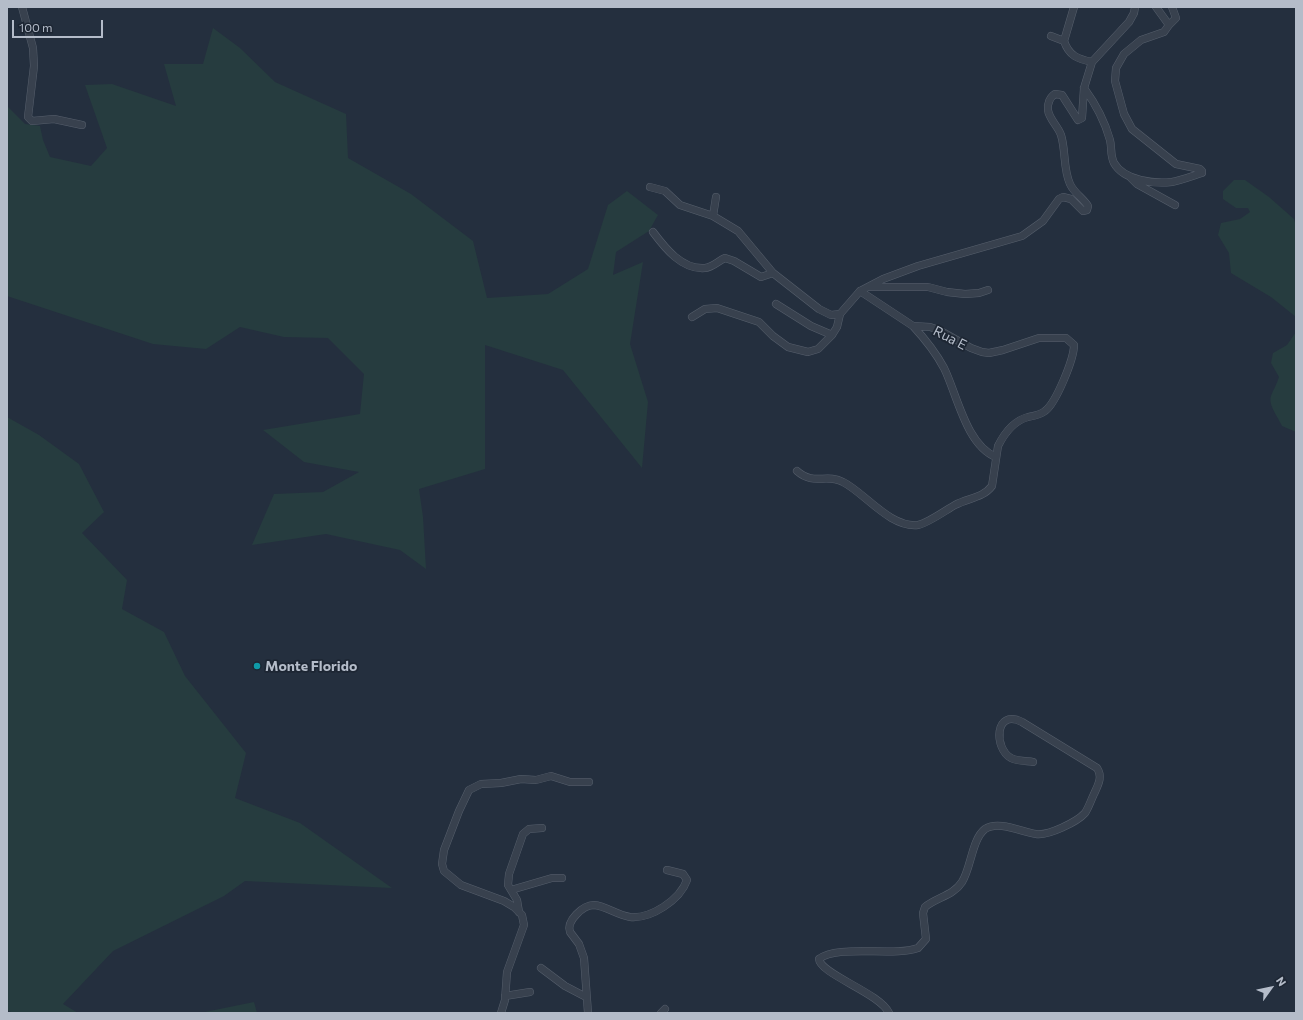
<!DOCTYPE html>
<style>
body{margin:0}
#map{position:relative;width:1303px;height:1020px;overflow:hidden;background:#242f3e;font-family:Commissioner,sans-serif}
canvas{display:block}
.frame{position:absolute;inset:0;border:8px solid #b4bcc9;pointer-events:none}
.north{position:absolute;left:1251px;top:968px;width:40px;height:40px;-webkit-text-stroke:3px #1d2633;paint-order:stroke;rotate:57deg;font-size:11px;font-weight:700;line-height:16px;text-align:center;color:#b4bcc9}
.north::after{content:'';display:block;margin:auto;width:14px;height:18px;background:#b4bcc9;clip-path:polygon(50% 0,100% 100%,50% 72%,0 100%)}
.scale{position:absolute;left:12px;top:20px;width:91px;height:18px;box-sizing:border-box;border:2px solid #b4bcc9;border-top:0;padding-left:5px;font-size:12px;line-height:14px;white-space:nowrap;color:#b4bcc9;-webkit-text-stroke:3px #1d2633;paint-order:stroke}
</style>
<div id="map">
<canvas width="1303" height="1020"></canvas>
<div class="frame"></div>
<div class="north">N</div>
<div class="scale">100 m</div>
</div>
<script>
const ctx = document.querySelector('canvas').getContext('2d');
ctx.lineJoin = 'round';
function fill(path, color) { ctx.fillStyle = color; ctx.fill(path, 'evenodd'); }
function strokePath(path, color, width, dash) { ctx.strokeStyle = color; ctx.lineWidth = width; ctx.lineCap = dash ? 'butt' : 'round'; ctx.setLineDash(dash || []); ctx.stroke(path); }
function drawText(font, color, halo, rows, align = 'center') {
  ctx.font = font + ' Commissioner,sans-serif'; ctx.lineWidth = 3.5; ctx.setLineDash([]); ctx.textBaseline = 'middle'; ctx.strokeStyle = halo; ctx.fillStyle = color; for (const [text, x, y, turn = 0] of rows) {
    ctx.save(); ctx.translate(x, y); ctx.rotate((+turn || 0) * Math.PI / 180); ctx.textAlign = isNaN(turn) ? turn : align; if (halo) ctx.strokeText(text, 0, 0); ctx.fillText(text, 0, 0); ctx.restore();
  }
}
fill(new Path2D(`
 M213,28L240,48L275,82L346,114L348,158L411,194L473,241L487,298L548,294L588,269L608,205L627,191L658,215L649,231L616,252L613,275L643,262L630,344L648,402L642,468L563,370L485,345V469L419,489L423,517L426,569L400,550L326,534L252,545L274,494L323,492L359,472L304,462L263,430L360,414L364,374L328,338L284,337L240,327L206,349L153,344L7,296V106L25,124L40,126L43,140L50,157L91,166L107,148L85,85L112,84L176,106L164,64H203Z
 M1234,180H1245L1269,197L1294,219L1296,226V317L1271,297L1231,273L1229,253L1218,235L1221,223L1240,219L1250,212L1248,208H1236L1223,199V191Z
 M1296,332V432L1282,426C1278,417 1268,405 1271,396C1273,390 1277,384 1279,377L1271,363L1273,353L1287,345Z
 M7,417L39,435L79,464L104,512L82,533L127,580L122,609L164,632L185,676L246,753L235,798L300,823L392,888L245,881L224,896L113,951L63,1004L78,1013H13L7,1010Z
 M254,1002L257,1013H200Z`), '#263c3f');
const minor = new Path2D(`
 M22,7L33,48L34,66L28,117L32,121L54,119L82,125
 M1074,7L1064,41C1069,56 1078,59 1092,62
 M1156,7L1169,25L1176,18L1172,7
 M1051,36L1064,41
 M1084,88C1095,103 1105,122 1110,140C1112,148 1110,155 1114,163C1124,181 1155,184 1172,182C1182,180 1192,176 1202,173V171L1200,169L1176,164L1132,129L1124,114L1115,81L1116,68L1124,54L1141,40L1164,32L1169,25
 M1131,178L1137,184L1175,205
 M650,187L665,191L680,205L713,216L738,231L773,273L819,309L831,315L840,314L860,291L883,279L918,266L1022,236L1043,221L1059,199L1063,197L1071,199L1083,211L1087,210L1088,206C1083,198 1074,193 1070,184C1063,169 1066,151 1061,135C1058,126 1049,119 1048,110C1047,104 1050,97 1055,94L1062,95L1078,120L1082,118L1084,88L1092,62L1129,22L1134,13L1135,7
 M713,216L716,197
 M653,232C665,248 682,270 705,268C713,267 718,261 725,258L734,261L761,277L773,273
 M868,287H928L947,292L965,294L979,293L988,290
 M776,304L811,326L832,335L837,327L840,314
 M692,317L705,309L717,308L759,322L773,336L788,347L808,352L818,349L832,335
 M913,326C925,339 936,353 944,368C957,394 966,445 996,457
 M797,471C814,486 826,473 843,482C865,493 890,528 918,525C928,523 946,510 955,505C968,498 983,498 992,486L998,446C1004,434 1013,421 1028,417C1033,416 1040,415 1045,411C1056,403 1074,359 1074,345L1066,338H1039L1003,350L989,353L982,352L971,348L939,330L930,327L913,326L860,291
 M511,890L552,878H562
 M519,912L517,900L508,885L509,874L523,834L529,829L542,828
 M541,968L565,986L586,997
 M505,996L530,992
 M501,1013L505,1000L507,972L524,925L522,915L514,907L504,901L461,885L444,871L442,864L444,850L459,811L469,790L481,784L501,783L521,779L536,780L551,776L570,782H589
 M588,1013L584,958L579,944L570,932C566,921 583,905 594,905C606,906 617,915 630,917C651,919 680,900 687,880L683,874L667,870
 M661,1013L665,1009
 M889,1013C880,993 820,974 819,959C838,944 894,957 918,948L926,939L923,913L925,907C937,897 953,896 962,882C971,868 972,839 985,829C998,820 1022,832 1036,834C1048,836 1077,822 1085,813C1089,807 1091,800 1094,794C1098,785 1103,777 1097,768L1022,722C994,708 994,749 1011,758C1017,761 1026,761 1033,762`);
strokePath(minor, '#565f6c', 8);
strokePath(minor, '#38414e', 7);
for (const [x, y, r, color] of [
 [257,666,4,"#0f9aa8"]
]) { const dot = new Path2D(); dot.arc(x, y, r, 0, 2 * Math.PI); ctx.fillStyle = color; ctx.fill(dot); strokePath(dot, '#1d2633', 1.5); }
drawText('14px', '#b4bcc9', '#1d2633', [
 ["Rua E",950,338,27]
]);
drawText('bold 14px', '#b4bcc9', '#1d2633', [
 ["Monte Florido",265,666]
], 'left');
</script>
